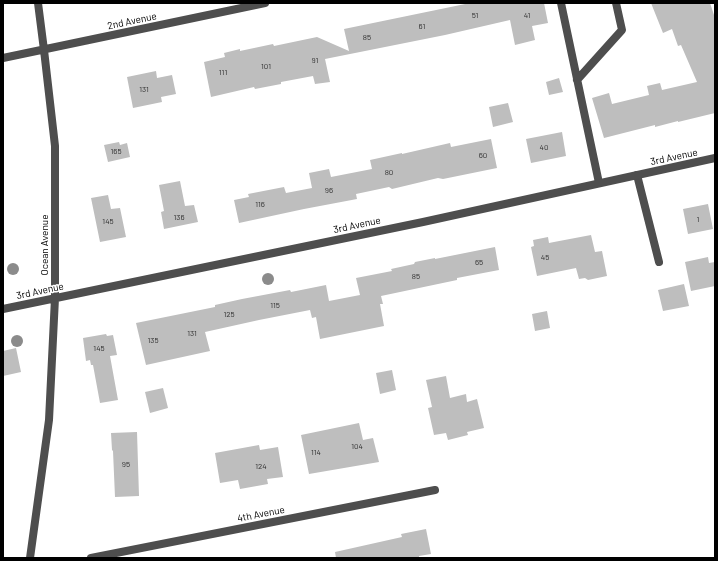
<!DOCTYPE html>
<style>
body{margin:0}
#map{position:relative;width:718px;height:561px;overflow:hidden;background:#fff;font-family:Barlow,sans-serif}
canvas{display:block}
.frame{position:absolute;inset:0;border:4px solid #000;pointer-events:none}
</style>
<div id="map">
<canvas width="718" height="561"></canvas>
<div class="frame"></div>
</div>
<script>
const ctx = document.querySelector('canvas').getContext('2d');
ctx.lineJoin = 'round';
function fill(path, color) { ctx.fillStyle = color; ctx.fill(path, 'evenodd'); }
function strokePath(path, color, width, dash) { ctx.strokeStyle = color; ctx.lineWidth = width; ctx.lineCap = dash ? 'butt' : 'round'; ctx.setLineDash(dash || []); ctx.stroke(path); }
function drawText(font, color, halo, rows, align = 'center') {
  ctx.font = font + ' Barlow,sans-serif'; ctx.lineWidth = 3; ctx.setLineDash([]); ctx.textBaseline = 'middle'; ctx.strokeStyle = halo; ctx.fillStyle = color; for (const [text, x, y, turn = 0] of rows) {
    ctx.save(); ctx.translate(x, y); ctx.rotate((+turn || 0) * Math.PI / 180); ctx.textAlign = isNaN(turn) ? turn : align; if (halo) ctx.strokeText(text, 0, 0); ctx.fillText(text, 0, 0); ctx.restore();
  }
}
fill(new Path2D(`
 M470,3H544L548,23L532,26L535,40L515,45L510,20L445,35L325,59L330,82L315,84L313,76L281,82V84L255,89L254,87L211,97L204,62L225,57L224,53L240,49V51L273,44L274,46L317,37L349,51L344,29Z
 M651,3H710L715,18V113L678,122V121L655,127V125L604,138L592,98L609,93L612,104L649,95L647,86L660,83L662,90L697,82L681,45L678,46L672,29L663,33Z
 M156,71L157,78L172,75L176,94L161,97L162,102L133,108L127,77Z
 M559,78L563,92L549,95L546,82Z
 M508,103L513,122L493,127L489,107Z
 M562,132L566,156L531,163L526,139Z
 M491,139L497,168L443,179L438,178L392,189L389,187L356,194L357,199L304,209L239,223L234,200L249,197L248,194L284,187L286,193L312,188L309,173L329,169L331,177L372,169L370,160L402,153V154L450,143L451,147Z
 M119,142L120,145L127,143L130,157L108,162L104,145Z
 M180,181L185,206L194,205L198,222L164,229L161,212L164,211L159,185Z
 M108,195L111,209L120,208L126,237L100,242L91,198Z
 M708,204L713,229L688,234L683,209Z
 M591,235L595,252L602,251L607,276L588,280L585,278L579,279L576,268L537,276L531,247L534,246L533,240L548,237L549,243L554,242Z
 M495,247L499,270L457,278V280L381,296L383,304H380L384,326L320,339L316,317L312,318L310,310L259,320L205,332L210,351L146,365L136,323L215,307V305L242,299L290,290L291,292L326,285L329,301L360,295L356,278L392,271L391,269L414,264L415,262L435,258V259Z
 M708,257L709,263L715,262V286L691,291L685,262Z
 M684,284L689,306L663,311L658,290Z
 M547,311L550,328L535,331L532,314Z
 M106,334L107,336L113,335L117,355L110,356L118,400L100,403L93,365H91L90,360L86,361L83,338Z
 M16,348L21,372L3,376V351Z
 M392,370L396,390L380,394L376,373Z
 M446,376L450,398L466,394L467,402L477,399L484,428L467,432L468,435L448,440L446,433L434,435L428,408L432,407L426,380Z
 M163,388L168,408L150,413L145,392Z
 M359,423L363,440L373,438L379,462L309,474L301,435Z
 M137,432L139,496L115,497L113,451L112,450L111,433Z
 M259,445L260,450L278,447L283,477L267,479L268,484L240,489L238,480L220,483L215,453Z
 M426,529L431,554L419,556V558H336L335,552L402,537L401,534Z`), '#bebebe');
strokePath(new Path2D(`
 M561,3L599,183
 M577,80L622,30L616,3
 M637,175L659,262`), '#4e4e4e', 8);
strokePath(new Path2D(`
 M3,58L265,3
 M3,309L423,222L715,158
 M30,558L49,420L55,298V146L44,50L38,3
 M91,558L435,490`), '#4e4e4e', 8);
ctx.fillStyle = '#8b8b8b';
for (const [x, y] of [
 [13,269],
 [268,279],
 [17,341]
]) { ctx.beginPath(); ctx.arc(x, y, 6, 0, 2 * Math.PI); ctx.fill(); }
drawText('8px', '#303030', null, [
 ["51",475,15],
 ["41",527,15],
 ["61",422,26],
 ["85",367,37],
 ["91",315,60],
 ["101",266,66],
 ["111",223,72],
 ["131",144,89],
 ["40",544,147],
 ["165",116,151],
 ["60",483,155],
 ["80",389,172],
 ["96",329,190],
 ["116",260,204],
 ["136",179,217],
 ["1",698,219],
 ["145",108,221],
 ["45",545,257],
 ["65",479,262],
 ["85",416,276],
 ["115",275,305],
 ["125",229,314],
 ["131",192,333],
 ["135",153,340],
 ["145",99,348],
 ["104",357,446],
 ["114",316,452],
 ["95",126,464],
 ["124",261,466]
]);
drawText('10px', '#000', '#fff', [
 ["2nd Avenue",132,21,-12],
 ["3rd Avenue",674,157,-12],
 ["3rd Avenue",357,225,-12],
 ["Ocean Avenue",45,245,-90],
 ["3rd Avenue",40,291,-12],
 ["4th Avenue",261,514,-11]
]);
</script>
